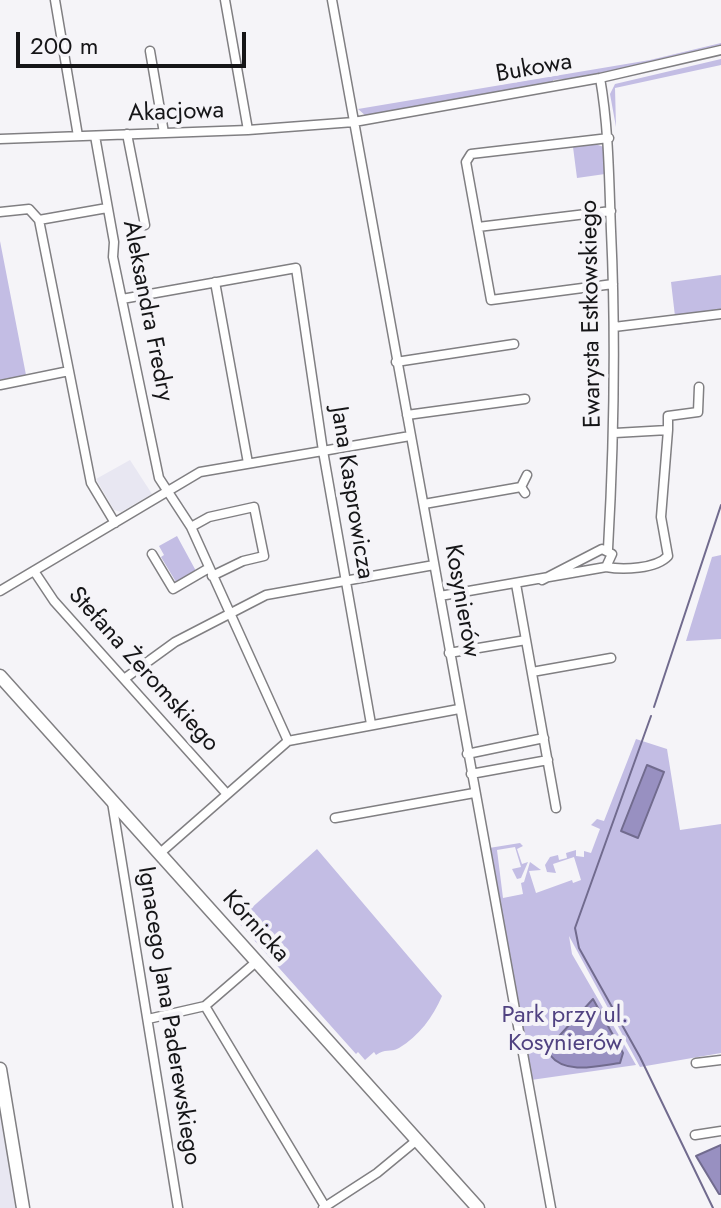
<!DOCTYPE html>
<meta charset="utf-8">
<style>
body{margin:0}
#map{position:relative;width:721px;height:1208px;overflow:hidden;background:#f5f4f8;font-family:Jost,sans-serif}
canvas{display:block}
.scale{position:absolute;left:16px;top:32px;width:230px;height:36px;box-sizing:border-box;border:4px solid #151517;border-top:0;padding-left:10px;font-size:24px;line-height:28px;white-space:nowrap;color:#151517;-webkit-text-stroke:6px #f5f4f8;paint-order:stroke}
</style>
<div id="map">
<canvas width="721" height="1208"></canvas>
<div class="scale">200 m</div>
</div>
<script>
const ctx = document.querySelector('canvas').getContext('2d');
ctx.lineJoin = 'round';
function fill(path, color) { ctx.fillStyle = color; ctx.fill(path, 'evenodd'); }
function strokePath(path, color, width, dash) { ctx.strokeStyle = color; ctx.lineWidth = width; ctx.lineCap = dash ? 'butt' : 'round'; ctx.setLineDash(dash || []); ctx.stroke(path); }
function drawText(font, color, halo, rows, align = 'center') {
  ctx.font = font + ' Jost,sans-serif'; ctx.lineWidth = 8; ctx.setLineDash([]); ctx.textBaseline = 'middle'; ctx.strokeStyle = halo; ctx.fillStyle = color; for (const [text, x, y, turn = 0] of rows) {
    ctx.save(); ctx.translate(x, y); ctx.rotate((+turn || 0) * Math.PI / 180); ctx.textAlign = isNaN(turn) ? turn : align; if (halo) ctx.strokeText(text, 0, 0); ctx.fillText(text, 0, 0); ctx.restore();
  }
}
fill(new Path2D(`
 M130,460L152,494L121,512L114,510L96,479Z
 M0,1106L6,1141L17,1208H0Z`), '#e8e7f2');
fill(new Path2D(`
 M721,43V46L589,77L553,80V83L366,116L358,109L650,60Z
 M721,59V65L615,88L616,127L610,94L615,84Z
 M595,144L604,147L605,174L577,178L573,147Z
 M0,241L26,375L0,380Z
 M721,275V319L676,325L671,282Z
 M177,536L196,571L176,582L161,557L164,555L159,546Z
 M721,555V639L686,641L712,557Z
 M636,739L667,749L680,830L721,824V1053L640,1067L569,936L572,954L636,1065L531,1080L489,848L520,843L523,846L517,849L522,864L528,862L521,878L517,879L512,869L521,867L515,847L497,850L503,898L523,894L521,883L524,882L530,862L541,870L529,871L536,893L572,880L573,883L581,880L574,857L553,864L556,873L547,872L545,865L550,857L558,855L559,860L567,858L566,853L576,850V856L584,857V851L591,853L600,829L591,825L597,819L604,821Z
 M317,849L442,996C433,1017 419,1036 399,1048C390,1053 385,1048 376,1055L374,1052L365,1060L358,1052L356,1054L237,921Z`), '#c3bde4');
const water = new Path2D(`
 M647,765L664,772L638,838L621,831Z
 M593,999L623,1053L620,1063C598,1066 565,1075 550,1055V1046Z
 M721,1145V1194H719L696,1156Z`);
fill(water, '#9890c1');
strokePath(water, '#716b8e', 2);
strokePath(new Path2D(`
 M654,707L721,505
 M651,716L575,928L579,948L640,1057L713,1208`), '#716b8e', 2);
const street = new Path2D(`
 M55,0L78,136
 M225,0L248,130
 M332,0L551,1208
 M150,51L164,133
 M600,78C609,129 609,180 611,231C616,337 614,443 608,549
 M127,134L145,225
 M95,136L114,242L113,257L159,478L191,527L288,741
 M609,138L471,154L466,162L491,300L613,284
 M0,139L248,130L354,122L600,78L721,50
 M0,212L29,209L39,220L107,208
 M39,220L69,371
 M478,227L611,211
 M215,282L248,463
 M122,299L296,268L323,451L371,724
 M614,327L721,314
 M396,362L514,344
 M0,385L69,371L91,483L115,523
 M407,415L525,399
 M668,430V416L698,412L699,387
 M525,493L521,487L527,475
 M424,504L521,487
 M191,527L209,517L254,507L264,556L243,561L212,576
 M152,554L173,589L209,568
 M606,567C623,570 656,569 668,556L661,517L668,430L615,433
 M34,571L54,601L226,793
 M516,584L556,808
 M0,591L200,472L410,436
 M440,596L606,567L612,554L602,549L542,580
 M449,653L526,640
 M532,672L611,658
 M124,679L175,642L266,595L434,565
 M467,754L544,738
 M471,774L548,760
 M112,802L178,1208
 M335,818L474,793
 M159,854L288,741L459,709
 M205,1006L326,1208
 M148,1019L205,1006L256,962
 M696,1063L721,1060
 M695,1135L721,1131
 M323,1208L377,1173L417,1140`);
const secondary = new Path2D(`
 M0,676L478,1208
 M0,1069L23,1208`);
strokePath(street, '#807f82', 11);
strokePath(secondary, '#807f82', 15);
strokePath(street, '#fff', 8);
strokePath(secondary, '#fff', 12);
drawText('24px', '#151517', '#f5f4f8', [
 ["Bukowa",534,69,-10],
 ["Akacjowa",176,113,-2],
 ["Aleksandra Fredry",147,311,79],
 ["Ewarysta Estkowskiego",592,314,-91],
 ["Jana Kasprowicza",351,493,81],
 ["Kosynierów",461,601,80],
 ["Stefana Żeromskiego",143,670,48],
 ["Kórnicka",255,927,48],
 ["Ignacego Jana Paderewskiego",168,1016,81]
]);
drawText('24px', '#504281', '#f5f4f8', [
 ["Park przy ul.",565,1016],
 ["Kosynierów",565,1044]
]);
</script>
